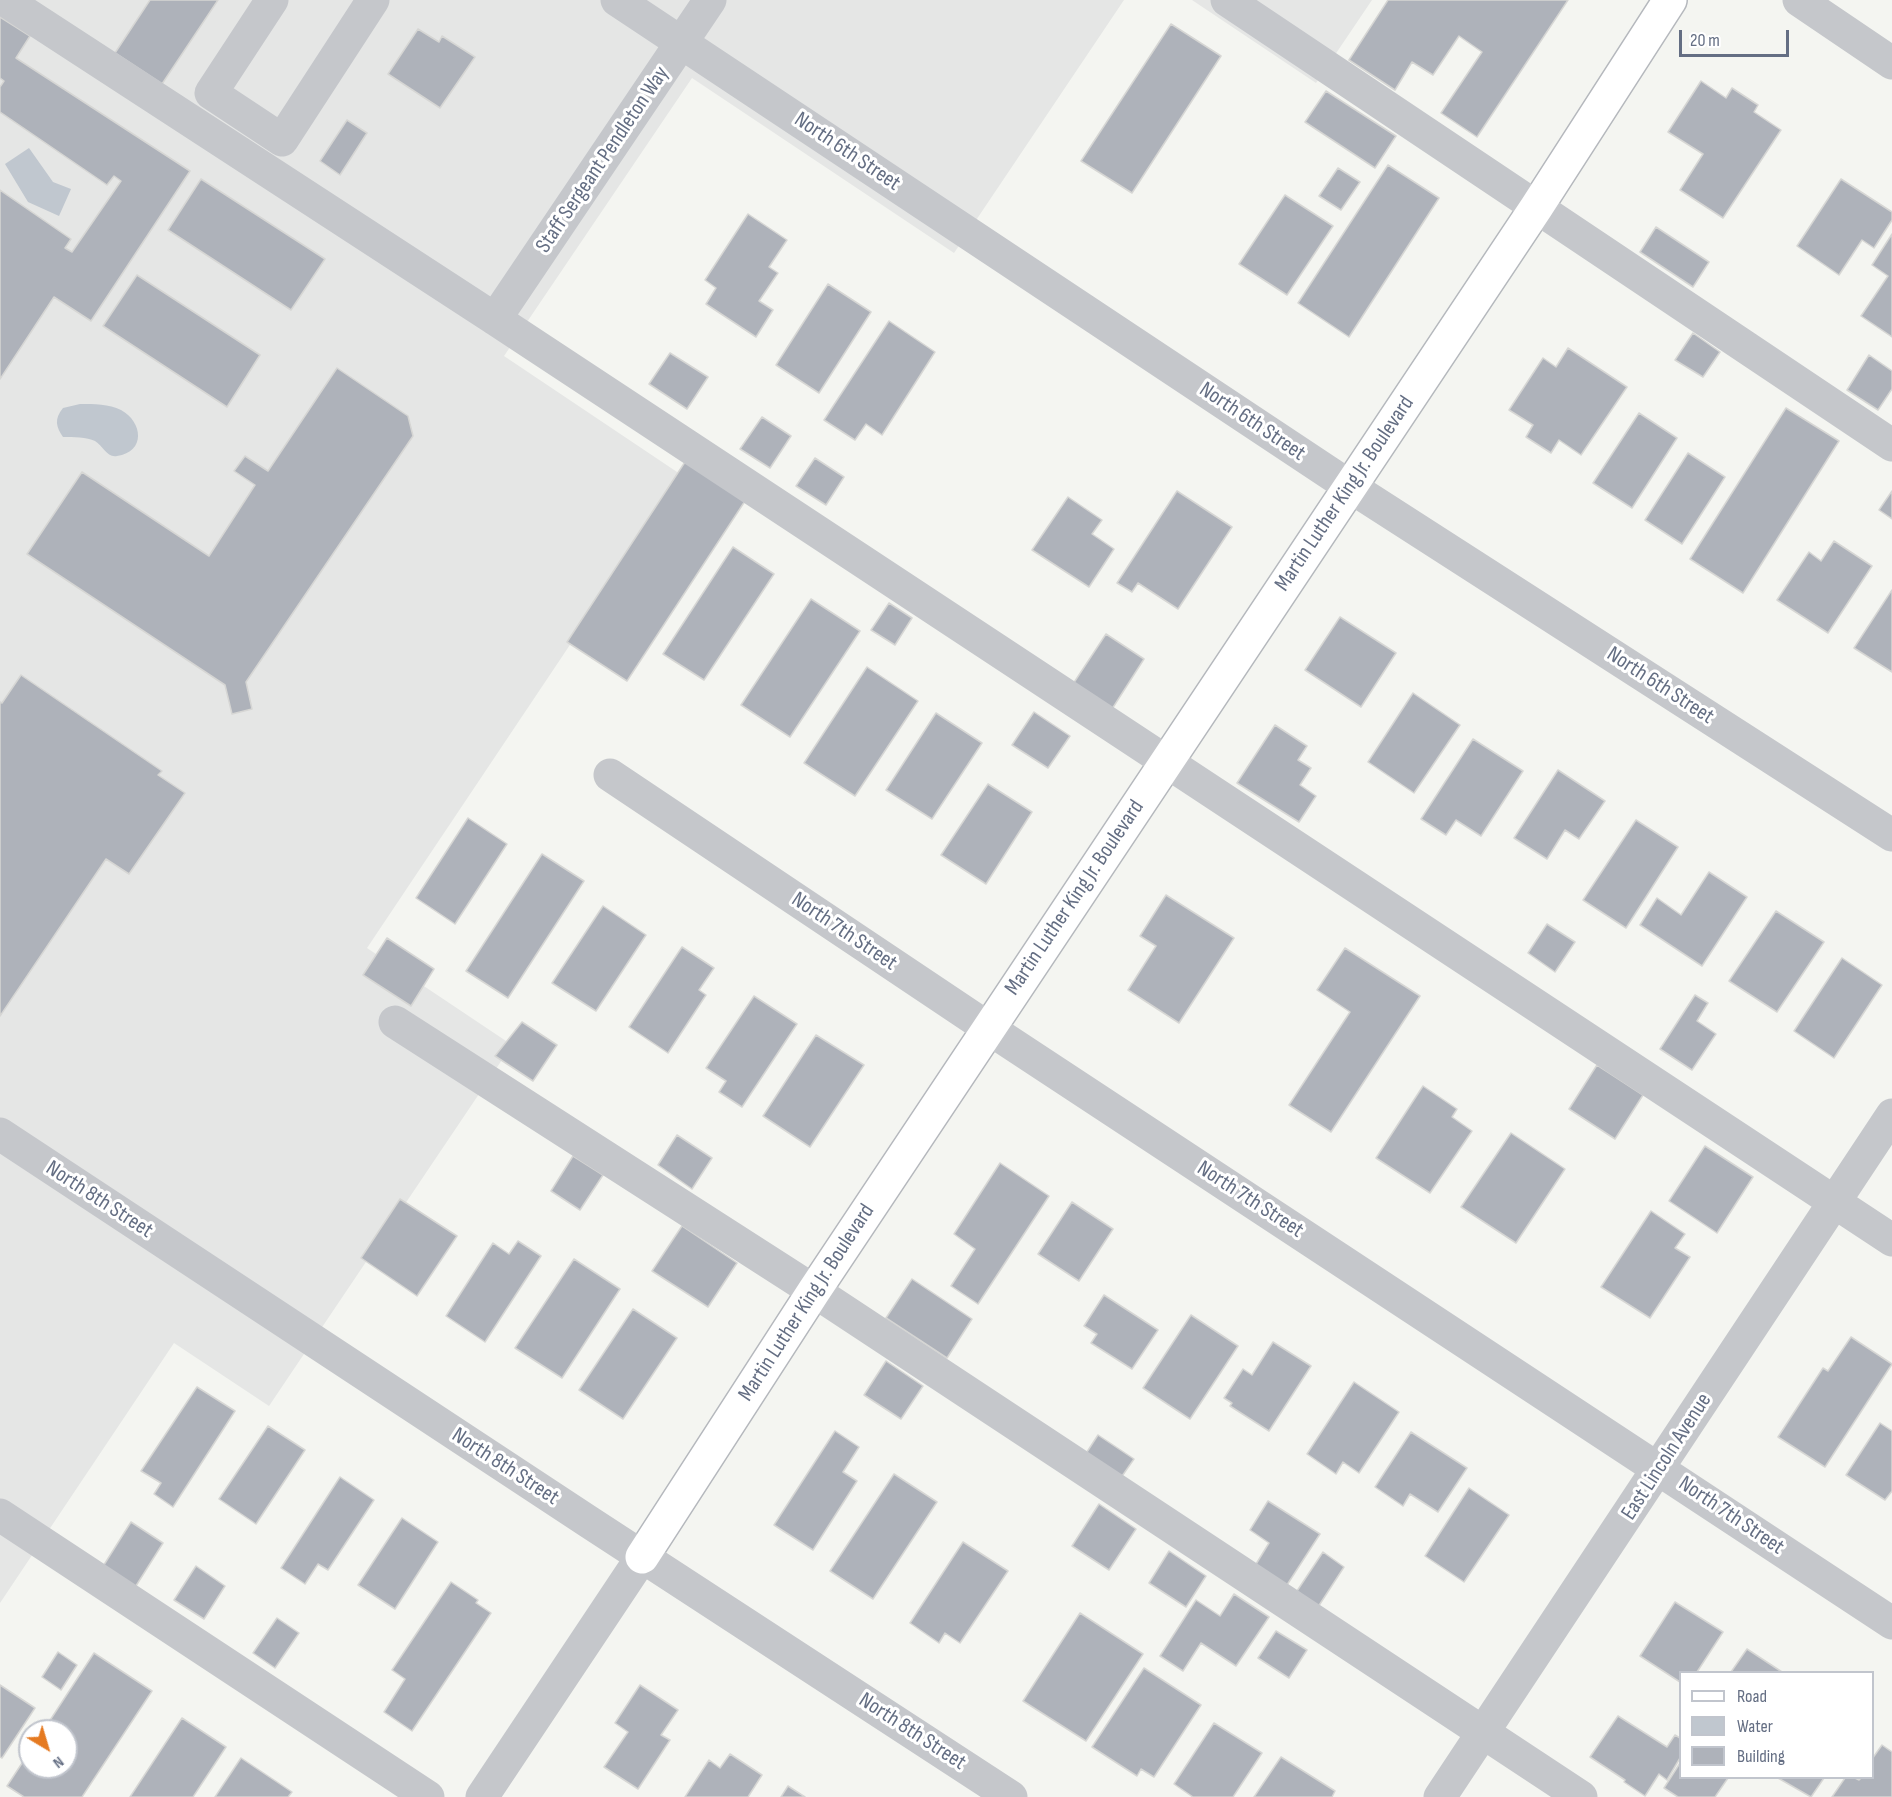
<!DOCTYPE html>
<style>
body{margin:0}
#map{position:relative;width:1892px;height:1797px;overflow:hidden;background:#f4f5f1;font-family:"Sofia Sans Condensed",sans-serif}
canvas{display:block}
.legend{position:absolute;left:1679px;top:1671px;width:195px;height:108px;box-sizing:border-box;background:#fff;border:2px solid #c1c5cd;margin:0;padding:8px 10px;list-style:none;font-size:18px;color:#646e83}
.legend li{display:flex;align-items:center;gap:12px;height:30px}
.legend b{width:30px;border:2px solid #c1c5cd}
.north{position:absolute;left:18px;top:1719px;width:60px;height:60px;box-sizing:border-box;background:#fff;border:2px solid #c1c5cd;border-radius:50%;rotate:142deg;font-size:16px;font-weight:700;line-height:24px;text-align:center;color:#646e83}
.north::after{content:'';display:block;margin:auto;width:21px;height:27px;background:#e57a21;clip-path:polygon(50% 0,100% 100%,50% 72%,0 100%)}
.scale{position:absolute;left:1679px;top:30px;width:110px;height:27px;box-sizing:border-box;border:3px solid #646e83;border-top:0;padding-left:8px;font-size:18px;line-height:21px;white-space:nowrap;color:#646e83;-webkit-text-stroke:4px #fff;paint-order:stroke}
</style>
<div id="map">
<canvas width="1892" height="1797"></canvas>
<ul class="legend">
<li><b style="height:8px;background:#fff"></b>Road</li>
<li><b style="height:16px;background:#c0c7cf"></b>Water</li>
<li><b style="height:16px;background:#aeb2ba"></b>Building</li>
</ul>
<div class="north">N</div>
<div class="scale">20 m</div>
</div>
<script>
const ctx = document.querySelector('canvas').getContext('2d');
ctx.lineJoin = 'round';
function fill(path, color) { ctx.fillStyle = color; ctx.fill(path, 'evenodd'); }
function strokePath(path, color, width, dash) { ctx.strokeStyle = color; ctx.lineWidth = width; ctx.lineCap = dash ? 'butt' : 'round'; ctx.setLineDash(dash || []); ctx.stroke(path); }
function drawText(font, color, halo, rows, align = 'center') {
  ctx.font = font + ' "Sofia Sans Condensed",sans-serif'; ctx.lineWidth = 6; ctx.setLineDash([]); ctx.textBaseline = 'middle'; ctx.strokeStyle = halo; ctx.fillStyle = color; for (const [text, x, y, turn = 0] of rows) {
    ctx.save(); ctx.translate(x, y); ctx.rotate((+turn || 0) * Math.PI / 180); ctx.textAlign = isNaN(turn) ? turn : align; if (halo) ctx.strokeText(text, 0, 0); ctx.fillText(text, 0, 0); ctx.restore();
  }
}
fill(new Path2D(`
 M0,0H1124L954,253L692,78L504,356L683,476L367,948L512,1045L269,1406L174,1343L0,1603Z
 M1192,0H1372L1316,83Z`), '#e5e6e5');
fill(new Path2D(`
 M29,148L53,182L71,189L59,216L28,202L5,164Z
 M80,404C94,404 109,404 121,410C143,422 146,452 117,456C107,458 103,446 95,441C87,437 73,437 63,437C56,427 54,419 63,408Z`), '#c0c7cf');
const building = new Path2D(`
 M150,0H218L162,84L115,53Z
 M1388,0H1568L1477,137L1441,113L1482,52L1459,36L1433,75L1412,62L1395,90L1349,60Z
 M0,17L30,36L16,58L190,171L91,321L54,297L0,379V190L71,239L65,248L72,252L121,181L114,176L107,185L0,112V87L4,81L0,78Z
 M1171,24L1221,56L1132,193L1081,161Z
 M418,29L439,42L442,36L475,57L440,108L388,74Z
 M1701,81L1726,98L1732,88L1758,105L1754,112L1781,130L1723,218L1680,190L1703,154L1668,132Z
 M1326,91L1396,136L1375,168L1305,122Z
 M347,120L367,133L340,175L320,161Z
 M1388,165L1439,198L1349,337L1298,303Z
 M1338,168L1360,182L1341,210L1319,196Z
 M201,179L325,259L291,310L168,230Z
 M1841,179L1892,212V220L1874,248L1862,240L1839,275L1797,246Z
 M1285,195L1333,226L1287,295L1239,264Z
 M748,214L787,240L769,267L778,273L759,301L773,310L756,337L706,304L716,288L705,280Z
 M1656,227L1709,262L1693,287L1640,252Z
 M1892,234V337L1861,316L1888,276L1872,265Z
 M137,275L260,355L227,407L103,326Z
 M828,284L871,312L819,393L776,365Z
 M889,321L935,352L882,435L866,424L855,440L824,420Z
 M1693,333L1720,352L1703,377L1675,360Z
 M1568,348L1627,387L1581,455L1559,440L1551,453L1526,437L1533,425L1509,410L1543,358L1556,367Z
 M670,353L708,377L687,409L649,384Z
 M1869,355L1892,371V389L1878,410L1847,390Z
 M337,368L408,416L413,436L246,682L252,709L232,714L225,685L27,554L82,472L209,556L255,485L234,471L245,456L268,471Z
 M1786,408L1839,441L1743,593L1690,559Z
 M1639,413L1677,438L1632,508L1593,483Z
 M762,417L791,436L770,468L740,449Z
 M1688,453L1725,477L1682,544L1645,520Z
 M815,458L844,477L826,505L796,486Z
 M685,462L745,501L627,681L567,642Z
 M1177,491L1232,527L1178,609L1138,583L1132,592L1117,583Z
 M1892,491V519L1879,510Z
 M1068,497L1102,520L1092,534L1114,549L1089,587L1032,550Z
 M1834,541L1872,566L1828,633L1777,600L1809,552L1821,561Z
 M733,547L774,574L704,680L663,654Z
 M1892,590V672L1854,648Z
 M811,599L860,631L790,737L741,705Z
 M889,603L912,618L895,645L871,630Z
 M1340,617L1396,653L1361,707L1305,670Z
 M1106,634L1144,659L1112,709L1073,684Z
 M867,667L918,701L855,796L804,763Z
 M21,675L162,771L158,775L185,793L129,874L106,859L0,1016V702L2,703Z
 M1413,693L1460,725L1414,793L1368,762Z
 M1034,712L1070,736L1048,768L1012,745Z
 M936,713L982,743L932,819L886,790Z
 M1275,725L1307,746L1298,760L1311,768L1300,785L1316,796L1299,822L1237,783Z
 M1473,739L1523,771L1481,836L1456,820L1446,835L1421,819Z
 M1558,770L1605,801L1579,839L1565,830L1547,859L1514,838Z
 M988,784L1032,812L986,884L941,855Z
 M468,818L507,844L455,924L416,898Z
 M1636,820L1678,847L1626,928L1583,900Z
 M542,854L584,881L508,998L466,971Z
 M1709,872L1747,897L1702,966L1640,925L1657,898L1681,915Z
 M1166,895L1234,938L1179,1023L1128,990L1156,946L1140,936Z
 M603,906L646,935L596,1011L552,983Z
 M1776,911L1824,942L1777,1012L1729,981Z
 M1547,924L1575,942L1555,972L1528,953Z
 M387,938L434,969L411,1006L363,975Z
 M682,947L714,968L699,990L706,995L668,1053L629,1027Z
 M1345,948L1420,996L1331,1132L1289,1105L1350,1012L1317,990Z
 M1842,958L1882,985L1834,1058L1794,1031Z
 M1695,995L1708,1003L1697,1021L1716,1034L1692,1070L1660,1049Z
 M754,996L797,1024L742,1107L719,1092L726,1081L706,1068Z
 M522,1022L557,1045L533,1081L495,1056Z
 M816,1035L864,1065L810,1147L763,1116Z
 M1597,1065L1643,1095L1615,1139L1569,1109Z
 M1423,1086L1457,1109L1452,1117L1472,1131L1430,1193L1376,1158Z
 M1511,1133L1565,1169L1516,1243L1461,1207Z
 M677,1135L712,1158L692,1189L658,1165Z
 M1705,1146L1753,1177L1717,1233L1669,1201Z
 M573,1156L603,1175L580,1210L551,1191Z
 M1000,1163L1049,1196L978,1304L951,1286L975,1249L954,1234Z
 M400,1199L457,1236L417,1296L361,1258Z
 M1072,1202L1113,1229L1079,1281L1038,1254Z
 M1651,1211L1685,1234L1675,1248L1690,1257L1650,1318L1601,1287Z
 M682,1226L737,1263L708,1307L652,1271Z
 M518,1241L541,1256L485,1342L446,1316L493,1243L509,1254Z
 M574,1259L620,1289L562,1378L515,1348Z
 M912,1279L972,1319L947,1358L886,1318Z
 M1104,1295L1158,1330L1132,1369L1091,1343L1097,1334L1084,1326Z
 M633,1309L677,1338L623,1419L579,1390Z
 M1191,1315L1238,1346L1190,1419L1143,1388Z
 M1851,1337L1892,1364L1825,1467L1778,1437L1823,1368L1828,1371Z
 M1273,1342L1311,1366L1269,1431L1230,1406L1232,1403L1224,1398L1243,1369L1252,1375Z
 M886,1361L923,1386L901,1419L864,1395Z
 M1354,1382L1399,1412L1359,1473L1343,1462L1336,1474L1307,1454Z
 M197,1387L235,1411L173,1507L154,1494L161,1483L141,1471Z
 M1880,1423L1892,1431V1491L1885,1500L1846,1475Z
 M268,1426L305,1450L256,1524L219,1499Z
 M835,1431L859,1447L843,1472L857,1481L813,1550L774,1525Z
 M1411,1432L1467,1468L1438,1512L1410,1494L1403,1506L1375,1487Z
 M1098,1435L1134,1459L1120,1479L1085,1455Z
 M894,1474L937,1502L873,1599L830,1571Z
 M340,1477L374,1500L328,1570L318,1564L305,1584L281,1568Z
 M1469,1488L1509,1515L1464,1582L1425,1556Z
 M1268,1501L1320,1534L1285,1588L1253,1569L1269,1543L1250,1530Z
 M1099,1504L1136,1529L1109,1570L1072,1546Z
 M402,1518L438,1542L395,1609L358,1585Z
 M131,1522L163,1543L134,1589L102,1568Z
 M963,1542L1008,1571L960,1643L945,1633L939,1643L910,1623Z
 M1169,1551L1206,1576L1186,1607L1149,1583Z
 M1323,1552L1344,1567L1318,1607L1297,1591Z
 M196,1566L225,1586L204,1619L174,1600Z
 M451,1582L478,1600L476,1603L491,1613L412,1731L384,1712L405,1679L392,1670Z
 M1234,1594L1269,1617L1236,1666L1201,1643L1183,1671L1160,1656L1196,1600L1220,1616Z
 M1675,1602L1723,1632L1697,1672H1680V1682L1640,1656Z
 M1080,1613L1143,1654L1086,1741L1023,1701Z
 M277,1618L299,1633L275,1668L253,1653Z
 M1276,1631L1307,1650L1289,1678L1258,1658Z
 M1747,1649L1782,1672H1731Z
 M58,1652L77,1665L61,1690L42,1677Z
 M94,1653L152,1691L82,1797H24L7,1786L30,1751V1767H66V1731H43Z
 M1144,1668L1201,1705L1154,1777L1141,1769L1137,1776L1092,1747Z
 M0,1685L35,1708L2,1758L0,1757Z
 M640,1685L678,1710L661,1735L670,1740L638,1789L604,1767L628,1732L615,1723Z
 M1618,1716L1667,1747L1675,1735L1680,1738V1758L1667,1780L1659,1774L1645,1796L1624,1782L1625,1780L1590,1757Z
 M182,1718L226,1747L193,1797H130Z
 M1214,1723L1262,1753L1233,1797H1193L1174,1784Z
 M1882,1745L1892,1752V1797H1832L1845,1778H1855L1859,1780L1861,1778H1872V1759Z
 M730,1754L762,1775L748,1797H685L709,1760L720,1768Z
 M1281,1757L1335,1791L1332,1797H1254Z
 M241,1758L292,1792L288,1797H215Z
 M1680,1763V1778H1728L1715,1797H1678L1664,1788Z
 M1778,1778H1824L1811,1797Z
 M788,1786L805,1797H781Z`);
fill(building, '#aeb2ba');
strokePath(building, '#d6d6d4', 1.5);
const major = new Path2D(`
 M642,1557L814,1291L1536,208L1670,0`);
strokePath(major, '#b5b8bd', 36);
strokePath(new Path2D(`
 M5,0L495,319L1892,1240
 M272,0L211,93L282,140L373,0
 M617,0L1349,486L1892,835
 M1227,0L1892,445
 M1799,0L1892,63
 M495,319L710,0
 M610,775L988,1028L1892,1623
 M395,1022L814,1291L1581,1797
 M0,1134L589,1522L1011,1797
 M0,1515L428,1797
 M482,1797L642,1557
 M1440,1797L1892,1115`), '#c5c7cb', 33);
strokePath(major, '#fff', 33);
drawText('22px', '#646e83', '#fff', [
 ["North 6th Street",847,152,34],
 ["Staff Sergeant Pendleton Way",603,160,-56],
 ["North 6th Street",1252,422,34],
 ["Martin Luther King Jr. Boulevard",1345,494,-56],
 ["North 6th Street",1660,686,33],
 ["Martin Luther King Jr. Boulevard",1075,898,-56],
 ["North 7th Street",844,932,34],
 ["North 8th Street",99,1200,33],
 ["North 7th Street",1250,1200,33],
 ["Martin Luther King Jr. Boulevard",807,1303,-57],
 ["East Lincoln Avenue",1667,1457,-57],
 ["North 8th Street",505,1467,33],
 ["North 7th Street",1731,1516,34],
 ["North 8th Street",912,1732,33]
]);
</script>
